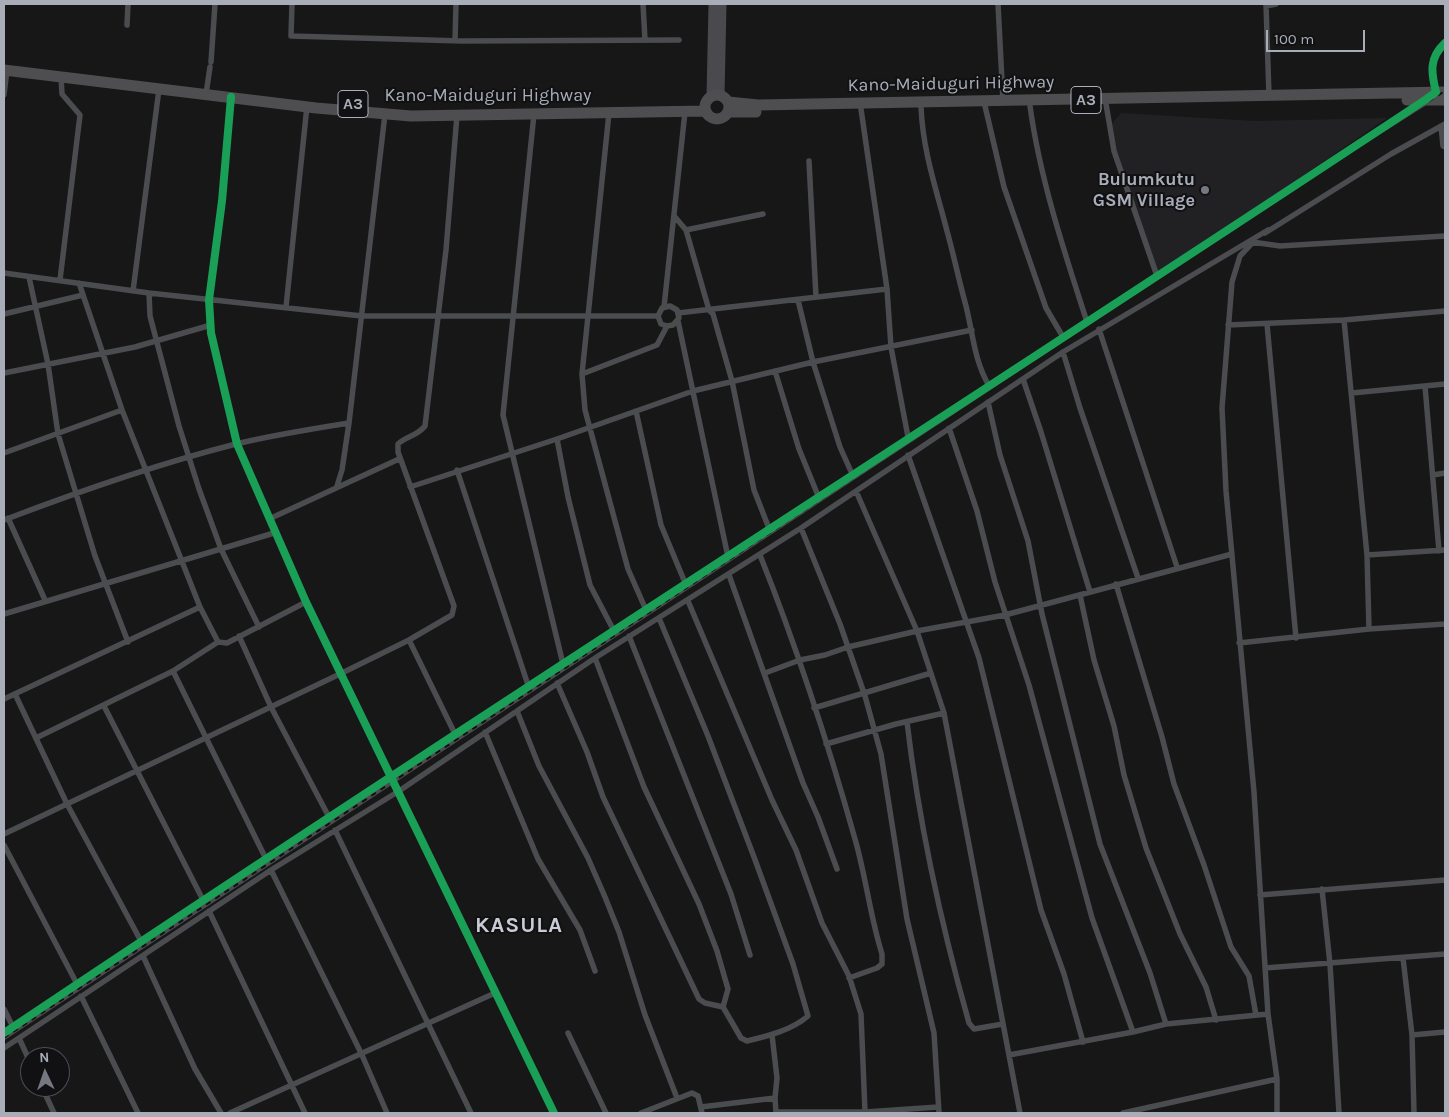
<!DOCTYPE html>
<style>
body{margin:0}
#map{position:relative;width:1449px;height:1117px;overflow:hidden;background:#171717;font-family:Karla,sans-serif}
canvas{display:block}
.frame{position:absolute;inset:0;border:5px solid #a8adb8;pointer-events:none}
.north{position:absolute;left:20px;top:1047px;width:50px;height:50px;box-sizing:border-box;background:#111113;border:1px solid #4d4f55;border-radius:50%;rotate:357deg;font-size:14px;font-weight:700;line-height:20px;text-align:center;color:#a8adb8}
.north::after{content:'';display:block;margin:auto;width:18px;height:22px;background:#757880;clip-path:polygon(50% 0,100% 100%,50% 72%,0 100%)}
.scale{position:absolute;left:1266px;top:30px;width:99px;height:22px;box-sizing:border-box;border:2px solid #a8adb8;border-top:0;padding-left:6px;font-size:15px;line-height:18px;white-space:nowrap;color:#a8adb8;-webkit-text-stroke:4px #111113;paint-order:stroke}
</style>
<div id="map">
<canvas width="1449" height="1117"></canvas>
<div class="frame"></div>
<div class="north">N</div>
<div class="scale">100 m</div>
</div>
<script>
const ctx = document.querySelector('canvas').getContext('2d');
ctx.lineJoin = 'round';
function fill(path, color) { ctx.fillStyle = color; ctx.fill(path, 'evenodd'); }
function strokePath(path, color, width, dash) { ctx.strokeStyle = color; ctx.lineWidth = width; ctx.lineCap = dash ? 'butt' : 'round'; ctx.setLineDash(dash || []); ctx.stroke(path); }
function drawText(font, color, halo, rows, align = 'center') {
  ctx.font = font + ' Karla,sans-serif'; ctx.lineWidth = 4; ctx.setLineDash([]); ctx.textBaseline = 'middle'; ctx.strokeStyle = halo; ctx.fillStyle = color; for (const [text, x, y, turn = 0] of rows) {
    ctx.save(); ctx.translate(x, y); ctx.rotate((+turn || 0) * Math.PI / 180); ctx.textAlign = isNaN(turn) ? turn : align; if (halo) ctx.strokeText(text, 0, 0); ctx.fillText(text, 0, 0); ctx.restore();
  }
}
fill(new Path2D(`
 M1121,113L1255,121L1387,118L1157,276L1109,127Z`), '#212123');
strokePath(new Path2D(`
 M292,4L291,36L462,41L679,40
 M643,4L645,40
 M998,4L1003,101
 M1266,4L1269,96
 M1266,6L1276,4
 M127,25L128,4
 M455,41L456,4
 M211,62L215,4
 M1434,93C1439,72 1421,66 1445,43
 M206,94L210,67
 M4,95L7,70
 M231,97L222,201L209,300L211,333L237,444L306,602L554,1113
 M1106,104L1114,151L1157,276
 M985,106L1004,187L1046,308L1063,337
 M1030,106C1040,179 1064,251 1087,322
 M921,107C923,152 936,188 947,231C954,256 959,281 966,306C973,334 974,360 989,386
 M861,109L887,289L891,347L908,437
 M609,113L582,374L585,410L628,569L646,610
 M534,114L503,415L563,664
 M1441,126L1443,146L1445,147
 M809,161L816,297
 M675,217L686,230L709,310L713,314L732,381L754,490L770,531
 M686,230L763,214
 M1265,233L1391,154L1445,124
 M1254,241L1240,256L1232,282L1222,408L1226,491L1254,792L1268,1014L1277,1079V1113
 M1252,242L1280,246L1445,236
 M4,273L149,293L362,316H658
 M29,277L48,364L58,434L95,556L128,642
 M60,280L80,115L62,94L61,77
 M79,283L122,410L200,607L218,642
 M133,291L159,89
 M149,293L150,316L179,426L199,489L221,549L259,627
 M798,300L813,362L840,447L853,476
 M286,307L307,106
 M664,307L685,112
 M678,313L887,289
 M4,314L83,295
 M1344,320L1367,555L1369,629
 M678,321L728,557
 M1267,324L1296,638
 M1228,325L1344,320L1445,311
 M1099,329L1177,567
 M1063,352L1080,408L1138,578
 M775,371L799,449L819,498
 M4,373L135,347L211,325
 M582,374L657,345L667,326L673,325L679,318L677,310L670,306L662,308L658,316L661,324L667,326
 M1023,379L1041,432L1090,592
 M1425,386L1439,551
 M1352,393L1445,384
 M988,402L1000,455L1028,541L1042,614L1100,844L1150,973L1166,1024
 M636,411L661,525L686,585
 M949,428L977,511L995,582L1029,685L1092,918L1133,1032
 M557,439L568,497L590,585L614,631
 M4,453L122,410
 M908,455L979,658L1041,910L1064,974L1083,1042
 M457,470L529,688
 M1433,475L1445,473
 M337,486L342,470L349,423L385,114
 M410,487L557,439L693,391L813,362L972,330
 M856,491L917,631L944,713L1020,1113
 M8,518L45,600
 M269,519L399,459
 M4,520C80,491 157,464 236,444C273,435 311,429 349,423
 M801,528L840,624L865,696L881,754L907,919L934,1033L939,1113
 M760,555C797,648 828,743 855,839C866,877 870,916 882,954V964L877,968L849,978
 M1367,555L1445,550
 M729,575L803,783L818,817L837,869
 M1116,584L1162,737L1174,784L1204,865L1231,947L1249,976L1256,1015
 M1080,595L1094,660L1114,726L1124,775L1146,848L1180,934L1206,987L1216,1020
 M688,601L772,800L796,850L822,923L849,976L861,1014L865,1112
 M4,614L274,533
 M239,636L271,707L330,819
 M629,636L731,894L750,955
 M409,640L456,736
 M1239,643L1369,629L1445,624
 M595,658L644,787L699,904L717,951L728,989L723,1007
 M173,671L266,859
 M765,673L800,660L825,655L848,647L917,631L1005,615L1232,554
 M557,683L587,752L603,797L699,999L705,1003L723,1007L741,1038L747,1041C768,1036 792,1030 808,1016L793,964L754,857L708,736L659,618
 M15,694L67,804L142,943
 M4,699L200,607
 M104,706L203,900
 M814,708L931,673
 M517,711L539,766L588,858L605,897L619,932L645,1015L677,1098
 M907,722C919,824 941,924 969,1023L974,1029L1003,1024
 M485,732L538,859L580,930L595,971
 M36,738L173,671L218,642L227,643L306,602
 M826,744L896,724L944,713
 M335,830L471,1113
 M4,834L342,673L409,640L452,615L454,606L398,452V444C407,436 417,436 425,426L446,250L457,115
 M4,845L77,984
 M271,870L362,1055L387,1113
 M1322,889L1330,964L1339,1113
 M1260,895L1445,880
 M209,911L305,1113
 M143,956L195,1069L221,1113
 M1403,958L1412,1035L1414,1113
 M1265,968L1445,954
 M81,996L138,1113
 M4,1009L13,1027
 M4,1033C474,718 951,414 1423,101
 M568,1033L606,1113
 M772,1035L777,1078L775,1098L776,1113
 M1412,1035L1445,1032
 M19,1038L30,1062
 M4,1048L271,870L399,791L595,658L801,528L1063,352L1268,230
 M1009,1055L1133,1032L1166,1024L1268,1014
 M42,1087L54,1113
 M701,1107L775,1098
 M776,1112H865L938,1107
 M230,1113L495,993
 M641,1113L692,1093L698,1096L702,1113
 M1123,1113L1277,1079`), '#4b4c50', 5.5);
strokePath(new Path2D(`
 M720,96L722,4
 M711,97L713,4`), '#4a4a4e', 9);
strokePath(new Path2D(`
 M4,70L316,108L411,116L705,111
 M705 107a12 12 0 1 1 24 0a12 12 0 1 1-24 0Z
 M1407,100H1445
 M728,102L758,105L1445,92
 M728,112H756`), '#4e4e51', 11);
const rail = new Path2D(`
 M4,1038L1337,159L1445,91`);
strokePath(rail, '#4b4c4f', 4);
strokePath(rail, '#111113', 2, [5.5]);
strokePath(new Path2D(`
 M231,97L222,201L209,300L211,333L237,444L306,602L554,1113
 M4,1033C474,718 952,413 1425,100L1436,92C1431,72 1429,58 1445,43`), '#1a9f57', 8);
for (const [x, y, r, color] of [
 [1205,190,5,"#757880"]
]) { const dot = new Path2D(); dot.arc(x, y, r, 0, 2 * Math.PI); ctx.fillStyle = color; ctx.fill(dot); strokePath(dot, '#111113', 2); }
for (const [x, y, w] of [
 [1086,100,30],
 [353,104,30]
]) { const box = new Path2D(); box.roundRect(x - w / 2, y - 13.5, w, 27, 4); ctx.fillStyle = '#111113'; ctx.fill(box); strokePath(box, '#a8adb8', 1); }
drawText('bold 16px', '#a8adb8', null, [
 ["A3",1086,100],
 ["A3",353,104]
]);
drawText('18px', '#a8adb8', '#111113', [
 ["Kano-Maiduguri Highway",951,84,-1],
 ["Kano-Maiduguri Highway",488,96]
]);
drawText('bold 18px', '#a8adb8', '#111113', [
 ["Bulumkutu",1195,180],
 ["GSM Village",1195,201]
], 'right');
ctx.letterSpacing = '1px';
drawText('bold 22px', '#c9ccd4', '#111113', [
 ["KASULA",519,926]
]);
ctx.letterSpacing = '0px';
</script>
